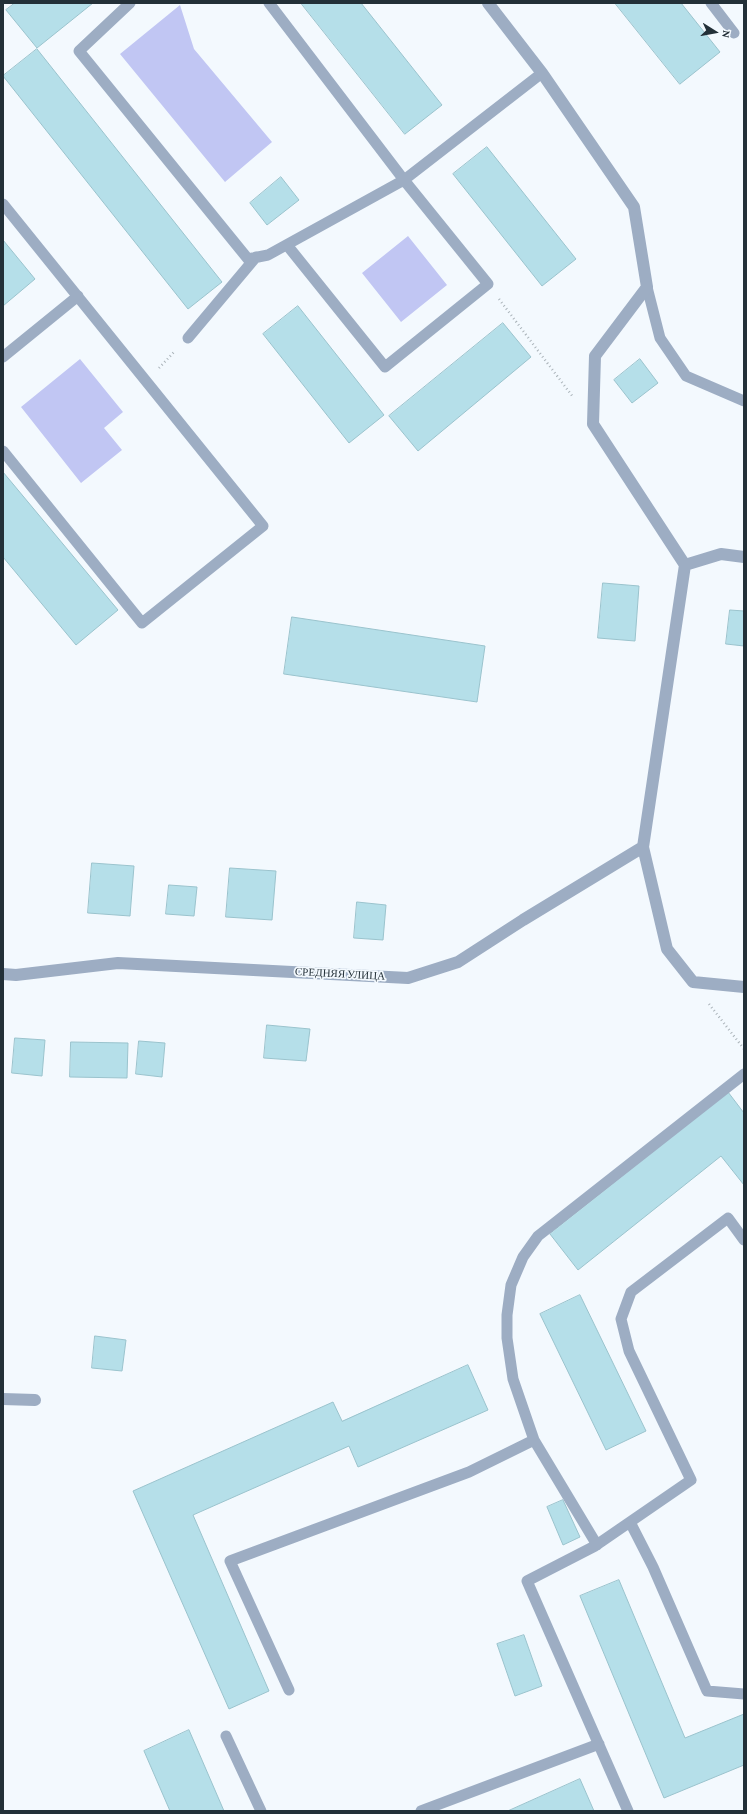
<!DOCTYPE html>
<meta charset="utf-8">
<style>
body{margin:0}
#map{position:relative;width:747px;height:1814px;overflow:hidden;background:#f3f9fe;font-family:"Crimson Pro",serif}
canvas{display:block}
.frame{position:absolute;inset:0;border:4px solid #233038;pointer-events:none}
.north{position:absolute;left:695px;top:12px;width:40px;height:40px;-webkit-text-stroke:3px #f3f9fe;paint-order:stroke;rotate:101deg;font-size:11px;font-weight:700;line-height:16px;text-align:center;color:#233038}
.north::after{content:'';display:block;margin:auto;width:14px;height:18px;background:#233038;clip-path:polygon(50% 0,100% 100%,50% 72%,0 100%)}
</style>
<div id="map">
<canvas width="747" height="1814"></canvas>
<div class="frame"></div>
<div class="north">N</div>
</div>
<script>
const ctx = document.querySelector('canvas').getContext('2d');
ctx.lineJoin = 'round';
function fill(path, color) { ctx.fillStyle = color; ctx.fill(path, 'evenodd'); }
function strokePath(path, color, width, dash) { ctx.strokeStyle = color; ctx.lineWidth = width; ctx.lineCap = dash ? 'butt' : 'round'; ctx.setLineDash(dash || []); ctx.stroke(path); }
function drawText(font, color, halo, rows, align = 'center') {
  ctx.font = font + ' "Crimson Pro",serif'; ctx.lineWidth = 3.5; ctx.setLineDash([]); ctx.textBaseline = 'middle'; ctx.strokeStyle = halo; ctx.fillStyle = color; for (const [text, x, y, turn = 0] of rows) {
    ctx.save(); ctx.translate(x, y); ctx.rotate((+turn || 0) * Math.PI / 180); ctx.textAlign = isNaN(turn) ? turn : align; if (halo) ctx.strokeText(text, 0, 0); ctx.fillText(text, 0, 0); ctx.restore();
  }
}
fill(new Path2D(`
 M180,5L194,49L272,142L225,182L120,54Z
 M408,236L447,285L401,322L362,273Z
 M80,359L123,412L104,428L122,450L81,483L21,407Z`), '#c1c6f3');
const building = new Path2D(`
 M15,3H93L37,48L6,10Z
 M301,3H361L442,105L405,134Z
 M615,3H681L720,52L680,84Z
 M37,49L222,282L188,309L3,76Z
 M487,147L576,259L542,286L453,174Z
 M281,177L299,200L267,225L250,203Z
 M3,240L35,279L3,306Z
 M298,306L384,415L349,443L263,334Z
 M503,323L531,357L418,451L389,416Z
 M640,359L658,383L632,403L614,380Z
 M3,472L118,610L76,645L3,557Z
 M603,583L639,586L635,641L598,638Z
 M730,610L744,611V646L726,644Z
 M292,617L485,646L477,702L284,674Z
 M92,863L134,866L130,916L88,913Z
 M230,868L276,871L272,920L226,917Z
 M169,885L197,887L194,916L166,914Z
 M357,902L386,905L383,940L354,938Z
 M267,1025L310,1029L306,1061L264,1058Z
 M15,1038L45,1040L42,1076L12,1073Z
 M139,1041L165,1043L162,1077L136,1074Z
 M71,1042L128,1043L127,1078L70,1077Z
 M728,1092L744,1113V1185L721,1156L578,1270L550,1234Z
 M580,1295L646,1431L606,1450L540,1314Z
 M95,1336L126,1340L122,1371L92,1368Z
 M468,1365L488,1410L358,1467L349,1446L193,1515L269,1691L229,1709L133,1491L333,1402L342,1421Z
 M563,1500L580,1537L563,1545L547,1507Z
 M619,1580L685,1738L744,1714V1765L664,1798L580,1596Z
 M524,1635L542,1686L515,1696L497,1644Z
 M189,1730L224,1811H170L144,1751Z
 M580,1779L594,1811H508Z`);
fill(building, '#b5dfe9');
strokePath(building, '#9ac3cd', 1);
strokePath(new Path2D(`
 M499,299L573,397
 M159,368L175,351
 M709,1004L744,1049`), '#aab3b9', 2.5, [1, 3]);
strokePath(new Path2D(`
 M130,3L79,51L248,259L268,255L404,180L542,73
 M269,3L404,180L488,284L385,367L287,245
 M711,3L734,33
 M3,204L263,526L142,623L3,451
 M647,287L660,338L686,376L744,401
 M188,338L256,257
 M3,357L78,296
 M630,1522L653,1567L707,1691L744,1694
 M597,1545L534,1440L513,1379L507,1338V1315L511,1285L523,1257L538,1236L744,1074
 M289,1690L230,1561L469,1472L534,1440
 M226,1736L261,1811
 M421,1811L599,1744
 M628,1811L527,1581L595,1546L691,1480L629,1351L621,1319L631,1292L728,1218L744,1240`), '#9dadc3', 11);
strokePath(new Path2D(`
 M488,3L542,73L634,207L647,287L595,356L593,424L685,565L643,847L667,949L693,982L744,987
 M685,565L721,554L744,557
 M3,974L16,975L118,963L408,978L458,962L523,920L643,847
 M3,1399L35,1400`), '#9dadc3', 12);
drawText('11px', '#233038', '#f3f9fe', [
 ["СРЕДНЯЯ УЛИЦА",340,974,3]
]);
</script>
